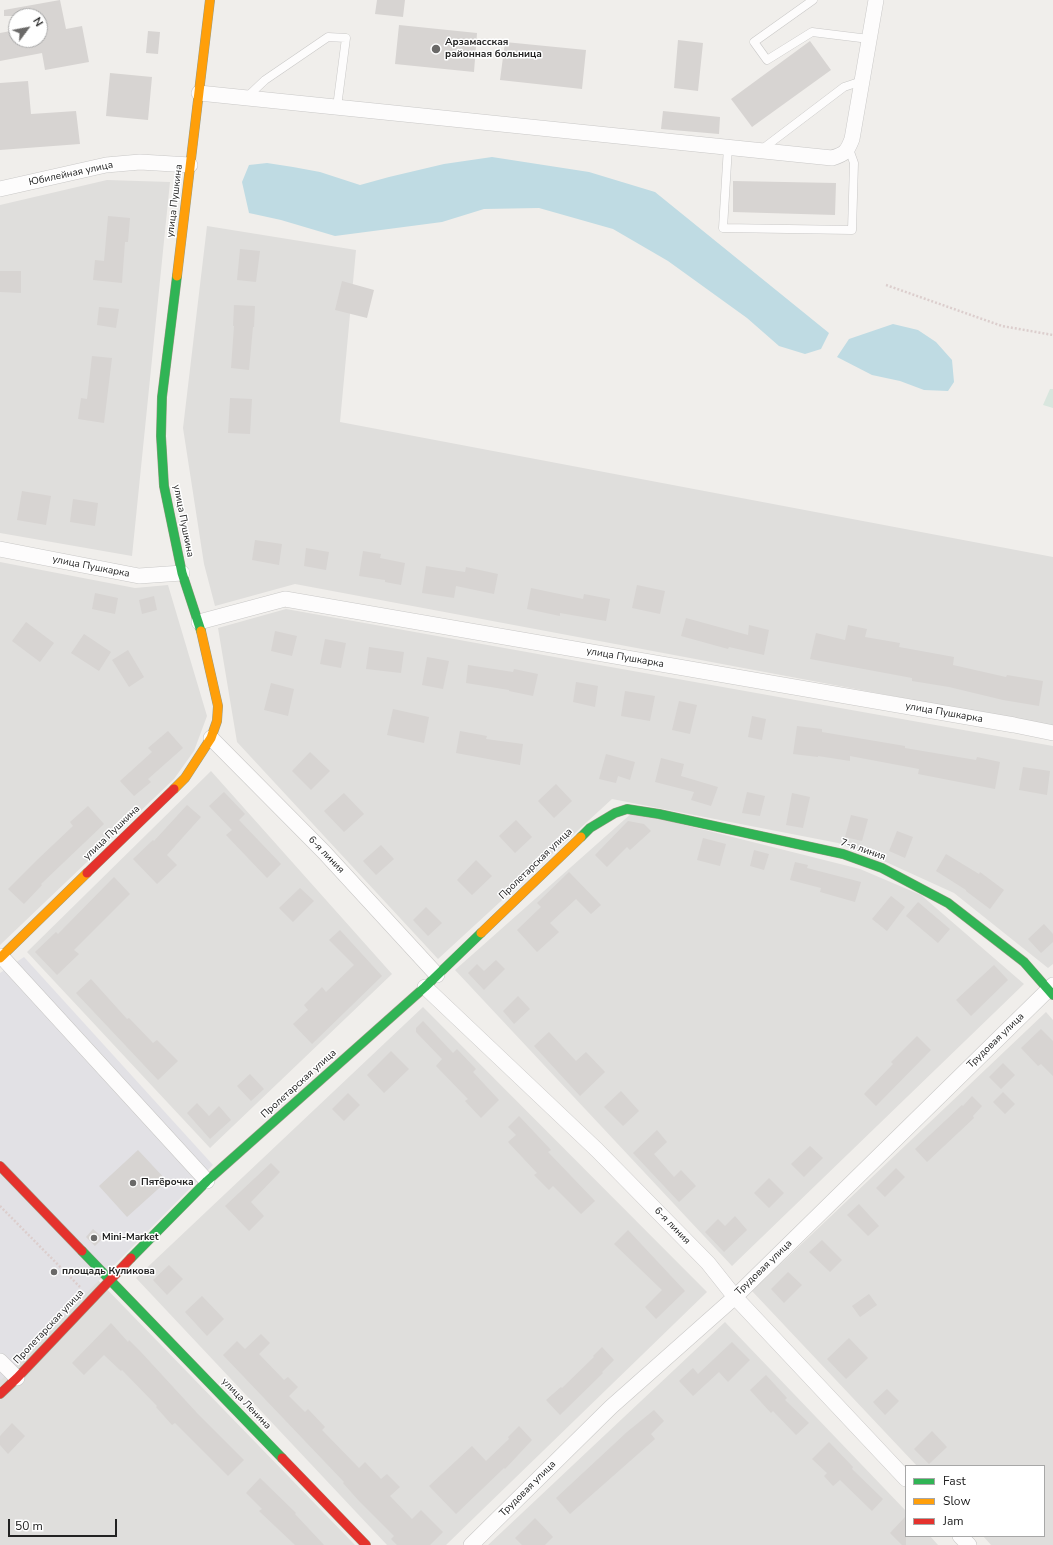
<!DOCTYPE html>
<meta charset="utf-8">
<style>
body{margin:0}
#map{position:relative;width:1053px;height:1545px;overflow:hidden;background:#f0eeeb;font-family:"Nunito Sans",sans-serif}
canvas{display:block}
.legend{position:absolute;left:905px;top:1465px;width:140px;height:72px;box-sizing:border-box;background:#fff;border:1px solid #a7a7a7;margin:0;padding:5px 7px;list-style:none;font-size:12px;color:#222}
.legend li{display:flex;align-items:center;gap:8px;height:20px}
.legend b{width:20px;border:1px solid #a7a7a7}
.north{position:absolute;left:8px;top:8px;width:40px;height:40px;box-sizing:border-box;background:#fff;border:1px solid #a7a7a7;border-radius:50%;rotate:58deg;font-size:11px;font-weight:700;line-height:16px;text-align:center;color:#222}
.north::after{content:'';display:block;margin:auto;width:14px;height:18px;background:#6a6968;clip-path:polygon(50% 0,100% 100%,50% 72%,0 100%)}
.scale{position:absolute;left:8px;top:1519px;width:109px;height:18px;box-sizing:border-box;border:2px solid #222;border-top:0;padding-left:5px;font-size:12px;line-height:14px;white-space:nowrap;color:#222;-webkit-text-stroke:3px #fff;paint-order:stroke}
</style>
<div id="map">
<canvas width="1053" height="1545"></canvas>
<ul class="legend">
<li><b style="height:5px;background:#30b455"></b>Fast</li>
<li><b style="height:5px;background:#ff9f0a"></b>Slow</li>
<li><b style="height:5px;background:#e5322d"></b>Jam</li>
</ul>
<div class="north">N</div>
<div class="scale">50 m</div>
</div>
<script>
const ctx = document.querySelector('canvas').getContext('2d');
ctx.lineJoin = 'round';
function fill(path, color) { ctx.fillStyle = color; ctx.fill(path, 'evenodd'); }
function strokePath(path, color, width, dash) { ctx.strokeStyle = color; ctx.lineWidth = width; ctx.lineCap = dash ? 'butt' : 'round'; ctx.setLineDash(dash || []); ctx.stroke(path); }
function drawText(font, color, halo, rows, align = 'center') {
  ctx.font = font + ' "Nunito Sans",sans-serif'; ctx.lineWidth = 3; ctx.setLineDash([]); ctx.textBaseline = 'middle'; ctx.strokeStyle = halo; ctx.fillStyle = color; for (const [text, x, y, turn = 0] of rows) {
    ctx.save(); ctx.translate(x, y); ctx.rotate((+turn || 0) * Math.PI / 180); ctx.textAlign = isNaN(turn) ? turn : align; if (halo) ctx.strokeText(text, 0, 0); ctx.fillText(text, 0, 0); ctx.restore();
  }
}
fill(new Path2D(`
 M107,180L170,182L132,556L0,533V205Z
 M207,226L356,250L340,422L1053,557V726L295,584L215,606L204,564L183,428Z
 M0,562L135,588L168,585L207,716L194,751L174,779L0,945Z
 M286,609L1053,746V964L1048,968L954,893L875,857L838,843L612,799L438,959L237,742L218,628Z
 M211,771L392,974L210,1148L27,952Z
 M633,812L860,869L921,895L1024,984L732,1266L455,970Z
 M423,1007L707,1292L446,1545H387L136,1278Z
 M1046,1012L1053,1020V1545H991L983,1536H1044V1466H917L752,1291Z
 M0,1179L355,1545H0Z
 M725,1322L906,1511V1536H930L938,1545H488Z`), '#dfdedc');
fill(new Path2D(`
 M1050,389H1053V408L1043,405Z`), '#d9e6de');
fill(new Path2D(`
 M24,957L213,1165L1,1380L0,1379V973Z`), '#e2e1e5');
fill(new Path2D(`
 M492,157L589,172L655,192L829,333L821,349L805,354L779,346L747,318L668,261L613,229L539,208L484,209L442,222L335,236L281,220L249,213L242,182L249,165L267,163L293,167L320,172L360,185L389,177L444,164Z
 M893,324L918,330L936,342L952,360L954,382L948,391L924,390L900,381L872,375L837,357L849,339Z`), '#bfdbe3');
fill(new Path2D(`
 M60,0L66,29L82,26L89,62L45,70L42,53L0,61V33L16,30V40H40V16H4V10Z
 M377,0H405L403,17L375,14Z
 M399,25L477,33L474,72L395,64Z
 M148,31L160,32L158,54L146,53Z
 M678,40L703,43L698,91L674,88Z
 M810,41L831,70L752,127L731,99Z
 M505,42L586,50L582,89L500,80Z
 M110,73L152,77L148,120L106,116Z
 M28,81L31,114L76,111L80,144L0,150V83Z
 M663,111L720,117L719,134L661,129Z
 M733,181L836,183L835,215L733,212Z
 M108,216L130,218L128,242H125L122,283L93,280L95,260L104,261Z
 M240,249L260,251L256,282L237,280Z
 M0,271H21V293L0,292Z
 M342,281L374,290L367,318L335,310Z
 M234,305L255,306L254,327H253L249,370L231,368L234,326H233Z
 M99,307L119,309L116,328L97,325Z
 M92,356L112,358L104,423L78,419L81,398L87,399Z
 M230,398L252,399L250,434L228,433Z
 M22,491L51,496L46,525L17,520Z
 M73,499L98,503L95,526L70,522Z
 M255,540L282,544L279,565L252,560Z
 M306,548L329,552L326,570L304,566Z
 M363,551L381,554L380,558L405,563L401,585L385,582V580L359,576Z
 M426,566L465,572L466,567L498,574L494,594L456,586L454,598L422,593Z
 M637,585L665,591L660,614L632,608Z
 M531,588L583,599L584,594L610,599L606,621L560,613V616L527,609Z
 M95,593L118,598L115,614L92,609Z
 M154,596L157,610L142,614L139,600Z
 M686,618L748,635L749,625L769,630L764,655L729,647L728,649L681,636Z
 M26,622L54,643L40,662L12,641Z
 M848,625L867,629L865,637L900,643L899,647L954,657L953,665L1006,677L1007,675L1043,681L1039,706L1003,700L949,687L912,681V678L810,659L816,633L845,640Z
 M275,631L297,636L292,656L271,651Z
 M84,634L111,652L99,671L71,653Z
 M325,639L346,643L341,668L320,664Z
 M369,647L404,652L401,673L366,669Z
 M128,650L144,677L129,687L112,660Z
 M427,657L449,661L443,689L422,685Z
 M468,665L513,672L514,669L538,674L533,696L509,691V690L466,683Z
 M576,682L598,686L595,707L573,702Z
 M271,683L294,689L288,716L264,710Z
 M625,691L655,696L650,721L621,716Z
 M679,701L697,705L690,734L672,730Z
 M393,709L429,717L424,743L387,735Z
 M752,716L766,719L762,740L748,737Z
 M797,726L822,729V732L905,746V748L976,760L977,757L1000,762L995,789L918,774L919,769L850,756V761L818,756V757L793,754Z
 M168,731L183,748L148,779L151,782L134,796L120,781L152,752L148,748Z
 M460,731L487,736L486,739L523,744L520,765L456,753Z
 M310,752L330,771L311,790L292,771Z
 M606,754L635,762L630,780L618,776L616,783L599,779Z
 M661,758L684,764L681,776L718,787L711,806L691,800L694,792L655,782Z
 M1023,767L1050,771L1047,795L1019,790Z
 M556,784L572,801L554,818L538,801Z
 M224,792L245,814L239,820L281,864L267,878L226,835L232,830L209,806Z
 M747,792L765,796L760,816L742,813Z
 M344,793L364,814L344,832L324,811Z
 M792,793L810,797L803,828L786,825Z
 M187,805L201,817L167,855L177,865L157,884L133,859L153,840L154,841Z
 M88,806L104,824L41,884L42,885L24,904L8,889L36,861L73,826L70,822Z
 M851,815L868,819L862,841L845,837Z
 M516,820L532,837L515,853L499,836Z
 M628,821L644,824L651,831L630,850L627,847L607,867L595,855Z
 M897,831L913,837L905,858L889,851Z
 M703,838L726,844L720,866L697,860Z
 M381,845L394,859L376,875L363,861Z
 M754,850L769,854L764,870L750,866Z
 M946,854L979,874L980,872L1004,890L990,909L966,891V890L936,871Z
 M476,860L492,876L472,895L457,880Z
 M795,862L808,865L807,868L861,882L855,902L820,892L821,888L790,880Z
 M569,872L601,905L591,914L576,899L550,923L559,932L537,952L517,930L541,907L537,903Z
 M114,877L130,894L74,950L79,954L57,975L35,952L56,932L58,934Z
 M300,888L314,901L293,922L279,908Z
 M891,896L905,907L887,931L872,919Z
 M918,902L950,929L938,943L906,916Z
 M426,907L442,923L428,936L413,920Z
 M1044,924L1053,934V942L1041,953L1028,939Z
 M340,930L382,976L312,1044L293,1024L308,1010L304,1005L322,987L326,992L354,965L329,940Z
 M496,960L505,969L484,990L468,973L477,964L484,971Z
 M994,965L1008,980L971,1016L956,1000Z
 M91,979L127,1019L129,1018L153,1043L157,1040L178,1061L158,1080L76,993Z
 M518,996L530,1009L514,1024L503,1011Z
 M423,1021L453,1053L457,1049L476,1069L473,1072L499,1100L481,1118L465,1101L468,1099L436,1066L442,1059L416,1032V1028Z
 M1041,1029L1053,1041V1076L1041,1064L1038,1066L1021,1048Z
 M549,1032L576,1061L586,1052L605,1072L580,1096L534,1046Z
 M917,1036L931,1050L876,1106L864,1094L893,1064L891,1062Z
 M391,1051L409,1069L384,1093L367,1075Z
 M1003,1063L1015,1075L1001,1089L989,1077Z
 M250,1074L264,1089L251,1101L237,1086Z
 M621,1091L639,1111L623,1126L604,1107Z
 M1003,1092L1015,1104L1005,1114L993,1102Z
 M348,1093L360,1105L344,1121L332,1109Z
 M972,1096L982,1106L973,1116L974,1118L927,1162L915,1149L962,1105L963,1106Z
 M197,1103L209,1116L219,1106L231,1120L210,1139L187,1113Z
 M519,1116L551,1150L548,1152L595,1201L581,1214L553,1186L549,1190L534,1175L537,1173L508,1142L516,1135L508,1127Z
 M657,1130L667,1142L654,1154L674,1177L681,1170L696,1186L679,1202L633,1153Z
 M810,1146L823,1158L804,1177L791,1164Z
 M138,1150L167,1181L127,1217L99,1186Z
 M271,1163L280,1172L251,1202L264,1216L249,1231L225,1206Z
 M896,1168L905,1177L885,1197L876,1188Z
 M769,1178L784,1193L769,1208L754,1193Z
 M859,1204L879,1226L868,1236L847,1215Z
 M735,1216L747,1230L724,1252L705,1232L718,1219L725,1226Z
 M93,1229L103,1238L95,1246L86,1237Z
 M628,1230L685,1291L656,1319L645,1307L662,1290L614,1244Z
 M822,1240L842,1260L830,1272L809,1252Z
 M169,1265L183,1279L167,1295L153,1280Z
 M788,1272L802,1285L784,1303L771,1289Z
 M869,1294L877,1305L860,1317L852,1306Z
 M202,1296L224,1319L207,1336L185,1312Z
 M111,1323L128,1342L129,1340L140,1351L197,1413L244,1460L228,1476L175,1423L172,1425L156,1407L157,1406L122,1370L121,1371L104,1355L84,1375L72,1363Z
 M261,1334L270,1343L259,1354L284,1380L288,1377L298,1387L289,1396L305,1412L308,1409L325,1427L322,1430L359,1468L365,1462L381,1479L387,1474L400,1487L390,1496L412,1519L421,1510L443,1532L430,1545H397L391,1539L394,1536L359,1501L343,1483L344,1482L223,1355L237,1341L245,1349Z
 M849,1338L868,1358L846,1379L827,1359Z
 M732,1342L750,1360L728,1382L719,1372L693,1396L679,1381L693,1368L698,1374Z
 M602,1347L614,1360L602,1372L603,1373L560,1415L546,1400L561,1387L562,1388L594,1357L593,1356Z
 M766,1375L787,1398L785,1400L809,1423L796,1435L773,1411L771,1413L750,1390Z
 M887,1389L899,1401L885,1415L873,1402Z
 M654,1410L664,1421L651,1434L655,1439L570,1514L556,1498L627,1432Z
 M12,1423L25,1436L8,1454L0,1445V1436Z
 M519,1426L532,1440L505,1469L504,1468L456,1514L429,1486L472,1446L486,1461L509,1439L508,1437Z
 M932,1431L947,1447L929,1464L914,1449Z
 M829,1442L853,1467L852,1469L883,1499L872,1511L840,1480L833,1486L824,1476L827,1473L812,1459Z
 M260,1478L296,1513L295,1514L324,1545H295L259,1511L262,1509L246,1493Z
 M906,1516V1545H902L890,1533Z
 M535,1518L553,1537L545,1545H522L515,1538Z`), '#d7d4d2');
const lane = new Path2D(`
 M813,0L754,42L767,60L812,32L869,39
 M247,97L265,80L328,37L346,38L337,107
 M728,147L723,228L852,230L854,163L849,149
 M761,150L844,87L862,81`);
const street = new Path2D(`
 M199,93L832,158C845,154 847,152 852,139L876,0
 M0,189L106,165L140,162L190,165
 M0,549L139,576L182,573
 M199,622L285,599L1014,725L1053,733
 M211,738L324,852L437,975
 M1,956L207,1181
 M425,987L597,1150L708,1263L735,1297L906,1479
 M0,1361L17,1378
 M960,1536L969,1545
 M471,1545L611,1407L735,1297L1053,985`);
const fast = new Path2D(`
 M177,276L162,397L161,436L164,486L182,573L201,631
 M581,837L590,828L615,813L627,809L659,814L843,854L882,868L948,903L1024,962L1053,995
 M82,1251L282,1458
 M131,1258L207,1181L425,987L481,933`);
const slow = new Path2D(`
 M177,276L210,0
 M174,789L185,778L211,738L217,721L218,706L201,631
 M481,933L581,837
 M0,958L87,873`);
const jam = new Path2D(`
 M87,873L174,789
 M0,1166L82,1251
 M0,1394L17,1378L131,1258
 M282,1458L366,1545`);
strokePath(lane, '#c9c8c7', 9);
strokePath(street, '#c9c8c7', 16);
strokePath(fast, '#999a82', 10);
strokePath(slow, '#999a82', 10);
strokePath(jam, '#999a82', 10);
strokePath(new Path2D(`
 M886,285L1002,326L1053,335
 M0,1206L80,1287`), '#dccecd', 2.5, [2, 2]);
strokePath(lane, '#fdfcfc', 8);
strokePath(street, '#fdfcfc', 15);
strokePath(fast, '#30b455', 9);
strokePath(slow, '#ff9f0a', 9);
strokePath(jam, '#e5322d', 9);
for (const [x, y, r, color] of [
 [436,49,5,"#6a6968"],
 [133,1183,4,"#6a6968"],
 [94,1238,4,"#6a6968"],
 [54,1272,4,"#6a6968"]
]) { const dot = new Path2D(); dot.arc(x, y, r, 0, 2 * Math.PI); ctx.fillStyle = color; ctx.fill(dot); strokePath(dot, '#fff', 1.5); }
drawText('bold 10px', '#222', '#fff', [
 ["Арзамасская",445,43],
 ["районная больница",445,55],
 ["Пятёрочка",141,1183],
 ["Mini-Market",102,1238],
 ["площадь Куликова",62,1272]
], 'left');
drawText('10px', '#222', '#fff', [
 ["Юбилейная улица",71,174,-12],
 ["улица Пушкина",175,201,-83],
 ["улица Пушкина",183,521,79],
 ["улица Пушкарка",91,567,11],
 ["улица Пушкарка",625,658,10],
 ["улица Пушкарка",944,713,10],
 ["улица Пушкина",112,833,-44],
 ["7-я линия",863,850,19],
 ["6-я линия",326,855,46],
 ["Пролетарская улица",536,864,-44],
 ["Трудовая улица",996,1041,-44],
 ["Пролетарская улица",299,1084,-42],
 ["6-я линия",672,1226,46],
 ["Трудовая улица",764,1268,-44],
 ["Пролетарская улица",49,1327,-47],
 ["улица Ленина",246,1404,46],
 ["Трудовая улица",528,1489,-45]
]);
</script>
